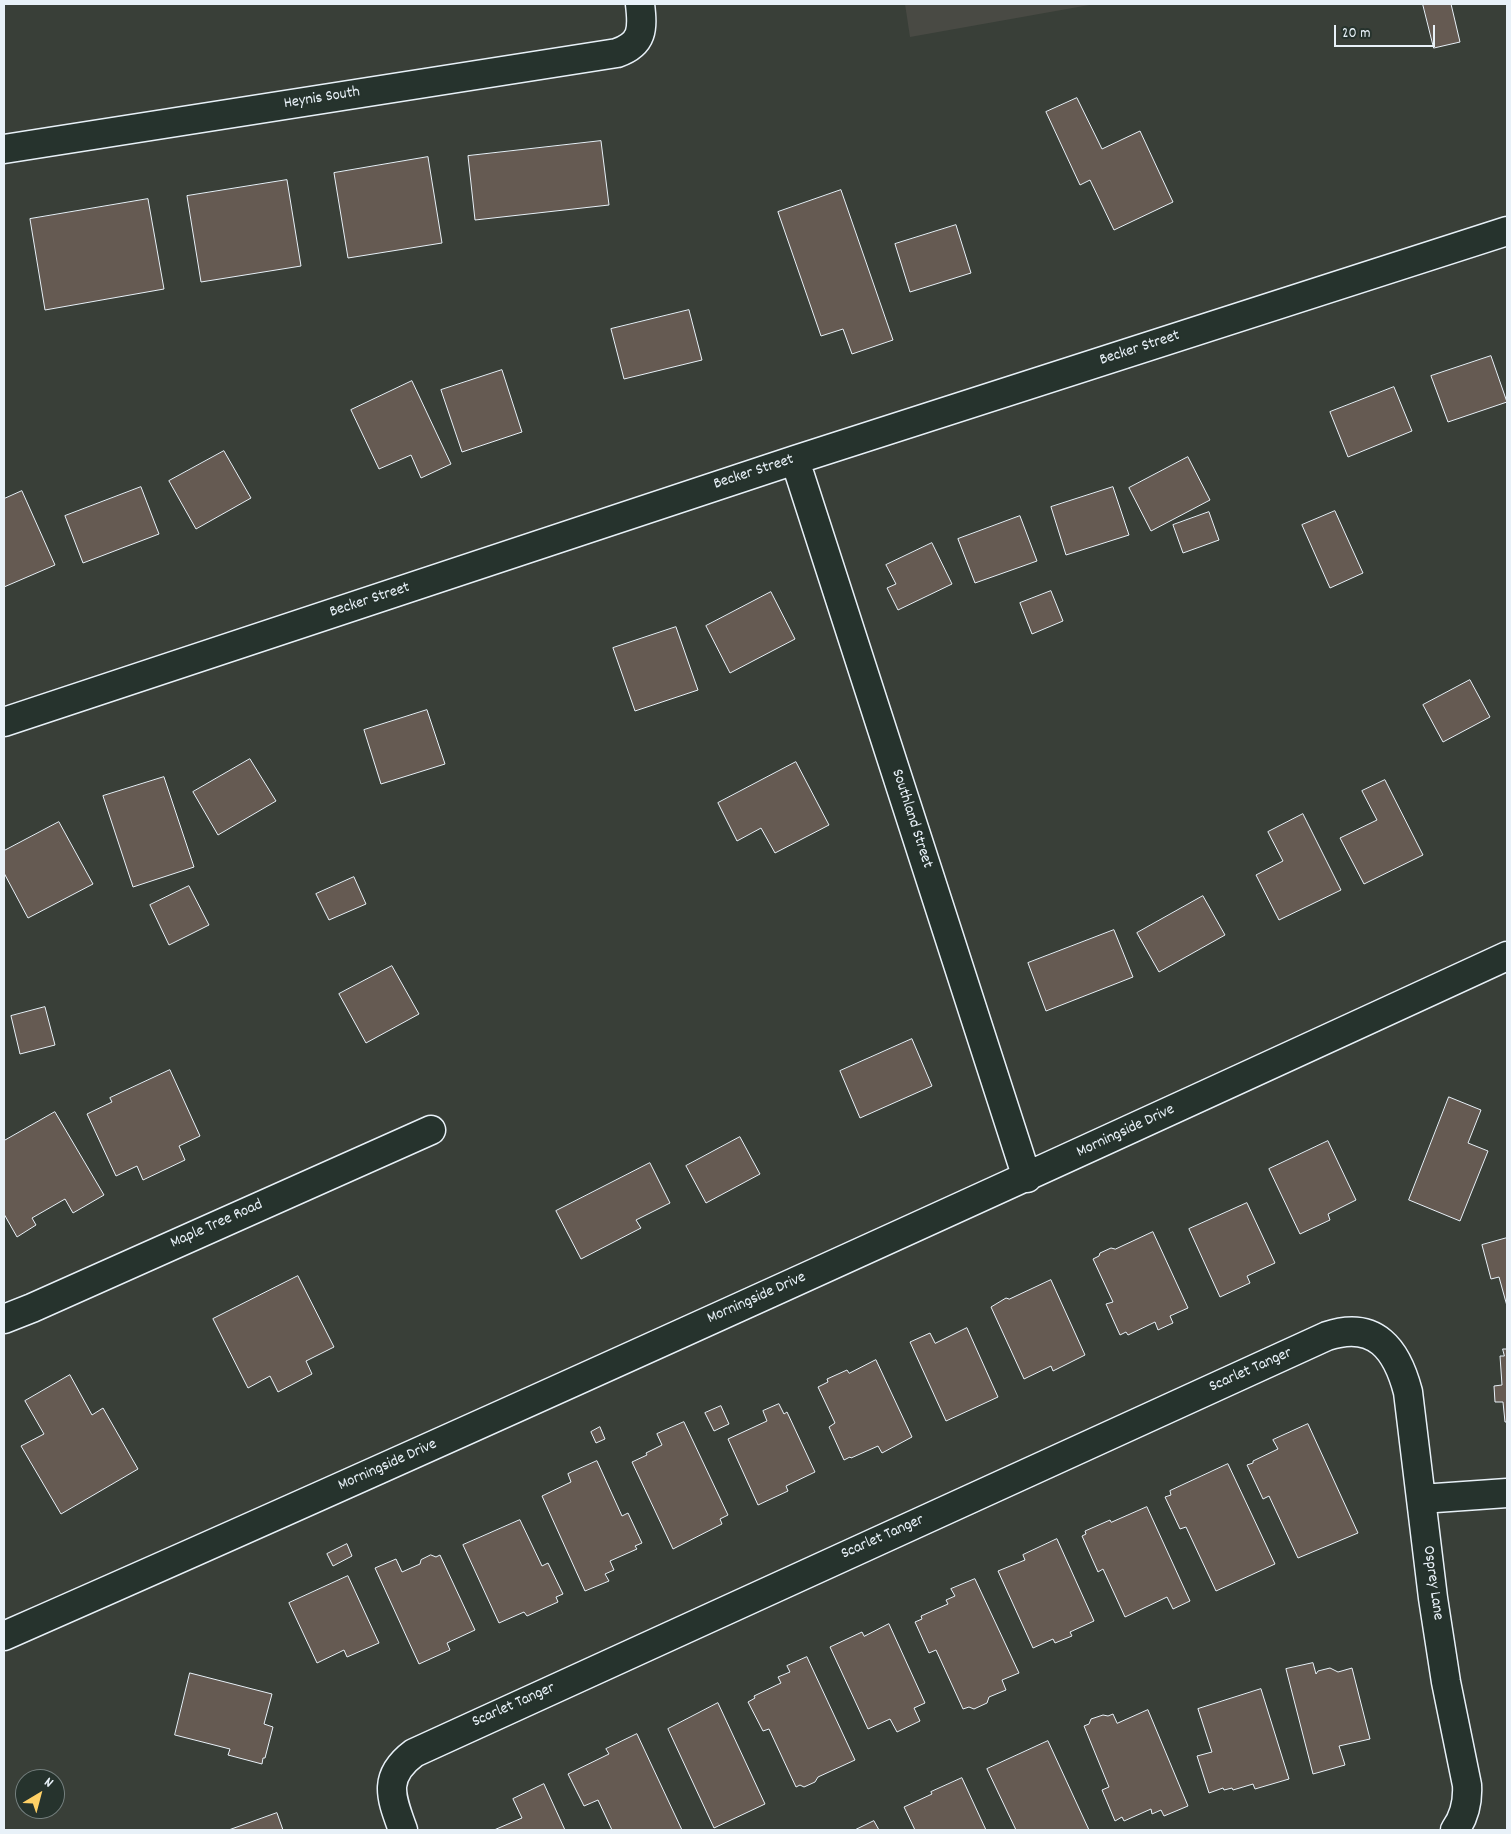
<!DOCTYPE html>
<style>
body{margin:0}
#map{position:relative;width:1511px;height:1834px;overflow:hidden;background:#393f38;font-family:Dekko,sans-serif}
canvas{display:block}
.frame{position:absolute;inset:0;border:5px solid #e8f1f8;pointer-events:none}
.north{position:absolute;left:15px;top:1769px;width:50px;height:50px;box-sizing:border-box;background:#26332d;border:1px solid #747f7e;border-radius:50%;rotate:37deg;font-size:14px;font-weight:700;line-height:20px;text-align:center;color:#e8f1f8}
.north::after{content:'';display:block;margin:auto;width:18px;height:22px;background:#ffd166;clip-path:polygon(50% 0,100% 100%,50% 72%,0 100%)}
.scale{position:absolute;left:1334px;top:25px;width:101px;height:22px;box-sizing:border-box;border:2px solid #e8f1f8;border-top:0;padding-left:6px;font-size:15px;line-height:18px;white-space:nowrap;color:#e8f1f8;-webkit-text-stroke:4px #26332d;paint-order:stroke}
</style>
<div id="map">
<canvas width="1511" height="1834"></canvas>
<div class="frame"></div>
<div class="north">N</div>
<div class="scale">20 m</div>
</div>
<script>
const ctx = document.querySelector('canvas').getContext('2d');
ctx.lineJoin = 'round';
function fill(path, color) { ctx.fillStyle = color; ctx.fill(path, 'evenodd'); }
function strokePath(path, color, width, dash) { ctx.strokeStyle = color; ctx.lineWidth = width; ctx.lineCap = dash ? 'butt' : 'round'; ctx.setLineDash(dash || []); ctx.stroke(path); }
function drawText(font, color, halo, rows, align = 'center') {
  ctx.font = font + ' Dekko,sans-serif'; ctx.lineWidth = 4; ctx.setLineDash([]); ctx.textBaseline = 'middle'; ctx.strokeStyle = halo; ctx.fillStyle = color; for (const [text, x, y, turn = 0] of rows) {
    ctx.save(); ctx.translate(x, y); ctx.rotate((+turn || 0) * Math.PI / 180); ctx.textAlign = isNaN(turn) ? turn : align; if (halo) ctx.strokeText(text, 0, 0); ctx.fillText(text, 0, 0); ctx.restore();
  }
}
fill(new Path2D(`
 M905,4H1095L910,37Z`), '#494a44');
const building = new Path2D(`
 M1423,4H1451L1460,42L1434,48Z
 M1077,98L1102,149L1140,131L1173,202L1114,230L1090,180L1080,185L1046,112Z
 M601,141L609,205L475,220L468,156Z
 M428,157L442,243L348,258L334,173Z
 M287,180L301,266L201,282L187,196Z
 M841,190L893,340L852,354L843,329L821,336L778,212Z
 M148,199L164,289L45,310L30,219Z
 M956,225L971,273L910,292L895,244Z
 M689,310L702,360L624,379L611,329Z
 M1491,356L1507,402L1448,422L1431,376Z
 M502,370L522,432L462,452L441,390Z
 M412,381L451,464L421,478L411,455L379,469L351,410Z
 M1394,387L1412,431L1348,457L1330,412Z
 M224,451L251,498L196,529L169,481Z
 M1188,457L1210,500L1151,531L1129,488Z
 M141,487L159,534L83,563L65,516Z
 M1113,487L1129,535L1066,555L1051,507Z
 M22,491L55,565L4,587V499Z
 M1335,511L1363,573L1330,588L1302,525Z
 M1209,512L1219,540L1183,553L1173,525Z
 M1020,516L1037,561L975,583L958,539Z
 M932,543L952,584L898,610L887,588L896,584L886,565Z
 M1051,591L1063,621L1032,634L1020,603Z
 M771,592L795,639L730,673L706,626Z
 M676,627L698,690L635,711L613,648Z
 M1470,680L1490,717L1443,742L1423,705Z
 M427,710L445,764L381,784L364,730Z
 M250,759L276,801L218,835L193,792Z
 M796,762L829,825L775,853L761,828L737,841L718,803Z
 M164,777L194,867L133,887L103,796Z
 M1385,780L1423,855L1364,884L1340,838L1377,820L1362,791Z
 M1303,814L1341,890L1279,920L1256,875L1283,861L1268,832Z
 M59,822L93,884L28,918L4,873V851Z
 M354,877L366,904L329,920L316,894Z
 M189,886L209,925L169,945L150,905Z
 M1203,896L1225,935L1159,972L1137,933Z
 M1114,930L1133,977L1046,1011L1028,963Z
 M392,966L419,1014L366,1043L339,994Z
 M45,1007L55,1045L20,1054L11,1016Z
 M912,1039L932,1086L860,1118L840,1071Z
 M170,1070L200,1136L179,1146L185,1160L143,1180L137,1166L116,1176L87,1114L112,1102L110,1098Z
 M1449,1097L1481,1110L1468,1143L1488,1151L1460,1221L1409,1200Z
 M55,1112L104,1195L73,1213L65,1199L32,1218L36,1225L17,1237L4,1214V1141Z
 M740,1137L760,1174L706,1203L686,1166Z
 M1328,1141L1356,1200L1328,1214L1330,1220L1300,1234L1269,1169Z
 M650,1163L670,1203L636,1220L641,1228L581,1259L556,1211Z
 M1247,1203L1275,1263L1247,1276L1250,1283L1220,1297L1189,1229Z
 M1153,1232L1188,1308L1170,1316L1173,1323L1158,1330L1155,1322L1128,1335L1126,1332L1120,1335L1106,1304L1113,1302L1093,1259L1099,1256L1100,1253L1111,1248L1115,1249Z
 M1507,1238V1306L1499,1277L1491,1279L1482,1245Z
 M298,1276L334,1347L306,1361L312,1374L278,1392L270,1376L248,1388L213,1319Z
 M1051,1280L1085,1355L1053,1371L1051,1366L1024,1379L991,1307L1006,1298L1009,1299Z
 M967,1328L998,1397L946,1421L910,1342L930,1333L935,1343Z
 M1503,1349H1507V1422H1505L1503,1402H1495L1494,1386L1502,1385L1500,1356H1504Z
 M876,1360L912,1437L882,1453L878,1446L851,1458L850,1457L844,1460L829,1427L835,1423L818,1387L828,1382L827,1379L847,1370L849,1373Z
 M70,1375L92,1415L103,1408L138,1469L61,1514L21,1446L44,1434L25,1401Z
 M779,1404L784,1414L787,1412L815,1472L786,1486L788,1491L758,1505L728,1439L767,1421L763,1411Z
 M721,1406L729,1424L714,1431L705,1413Z
 M684,1422L728,1515L720,1519L722,1524L673,1549L632,1462L647,1455L646,1453L662,1445L657,1434Z
 M1308,1424L1358,1533L1298,1558L1269,1496L1263,1499L1247,1465L1253,1463V1461L1278,1449L1273,1440Z
 M600,1427L605,1439L596,1443L591,1432Z
 M597,1461L622,1516L628,1513L642,1543L635,1546L637,1549L610,1561L614,1570L605,1574L609,1581L585,1591L542,1496L571,1482L568,1474Z
 M1228,1464L1275,1564L1216,1591L1186,1527L1180,1529L1165,1497L1171,1495L1170,1491Z
 M1147,1507L1190,1601L1173,1609L1167,1597L1125,1617L1103,1569L1098,1572L1082,1536L1086,1534L1085,1531L1110,1520L1111,1522Z
 M520,1520L542,1566L548,1563L563,1594L556,1597L558,1602L527,1616L524,1612L499,1623L463,1545Z
 M1057,1539L1094,1621L1070,1632L1072,1636L1055,1643L1053,1639L1033,1648L998,1571L1025,1560L1023,1555Z
 M347,1544L352,1556L333,1566L327,1554Z
 M431,1555L436,1557L440,1555L475,1630L447,1643L450,1650L419,1664L375,1568L396,1559L402,1572L420,1564L421,1560Z
 M348,1576L379,1643L347,1657L344,1650L317,1663L289,1603Z
 M975,1579L1019,1673L1002,1680L1006,1690L989,1697L987,1703L974,1709L969,1707L963,1709L936,1650L929,1653L915,1622L922,1619L921,1616L948,1604L946,1600L955,1596L951,1589Z
 M889,1624L925,1703L914,1708L920,1721L897,1732L890,1719L868,1729L830,1647L862,1632L864,1636Z
 M807,1657L855,1760L818,1777L815,1782L804,1787L800,1785L796,1787L769,1729L763,1731L748,1702L755,1698L754,1696L781,1683L778,1677L790,1672L787,1666Z
 M1313,1663L1316,1674L1318,1671L1330,1668L1338,1672L1352,1668L1370,1739L1339,1746L1345,1765L1313,1774L1286,1669Z
 M190,1673L272,1694L264,1724L273,1727L265,1758H263L262,1764L228,1755L230,1749L175,1735Z
 M1261,1689L1289,1779L1255,1789L1253,1784L1233,1790L1232,1788L1224,1790L1223,1788L1209,1793L1197,1756L1212,1752L1198,1709Z
 M718,1703L765,1804L714,1828L668,1729Z
 M1148,1710L1188,1806L1164,1816L1161,1810L1152,1814L1151,1809L1124,1821L1122,1817L1115,1821L1102,1790L1109,1787L1084,1726L1089,1724L1091,1719L1103,1715L1108,1716L1113,1714L1117,1723Z
 M637,1734L682,1830H612L598,1800L584,1806L568,1774L609,1754L606,1749Z
 M1048,1741L1089,1830H1016L987,1769Z
 M962,1778L986,1830H915L904,1807L932,1794L931,1792Z
 M544,1784L565,1830H494L522,1818L513,1799Z
 M277,1813L283,1830H229Z
 M874,1821L879,1830H855Z`);
fill(building, '#655a52');
strokePath(building, '#e8f1f8', 1);
const minor = new Path2D(`
 M4,149L617,53C643,44 643,29 640,4
 M795,460L1027,1178
 M4,722L795,460L1507,231
 M4,1319L32,1308L431,1130
 M1421,1499L1507,1493
 M4,1636C507,1415 1008,1186 1507,956
 M403,1830C391,1797 382,1777 414,1753L1327,1336C1376,1320 1397,1350 1408,1392L1433,1598L1446,1682L1467,1785C1468,1802 1465,1816 1455,1830`);
strokePath(minor, '#e8f1f8', 31);
strokePath(minor, '#26332d', 28);
drawText('16px', '#e8f1f8', '#26332d', [
 ["Heynis South",322,99,-9],
 ["Becker Street",1140,349,-18],
 ["Becker Street",754,473,-18],
 ["Becker Street",370,601,-18],
 ["Southland Street",911,819,72],
 ["Morningside Drive",1126,1132,-25],
 ["Maple Tree Road",217,1225,-24],
 ["Morningside Drive",757,1299,-24],
 ["Scarlet Tanger",1251,1371,-24],
 ["Morningside Drive",388,1466,-24],
 ["Scarlet Tanger",883,1538,-24],
 ["Osprey Lane",1432,1583,82],
 ["Scarlet Tanger",514,1706,-24]
]);
</script>
